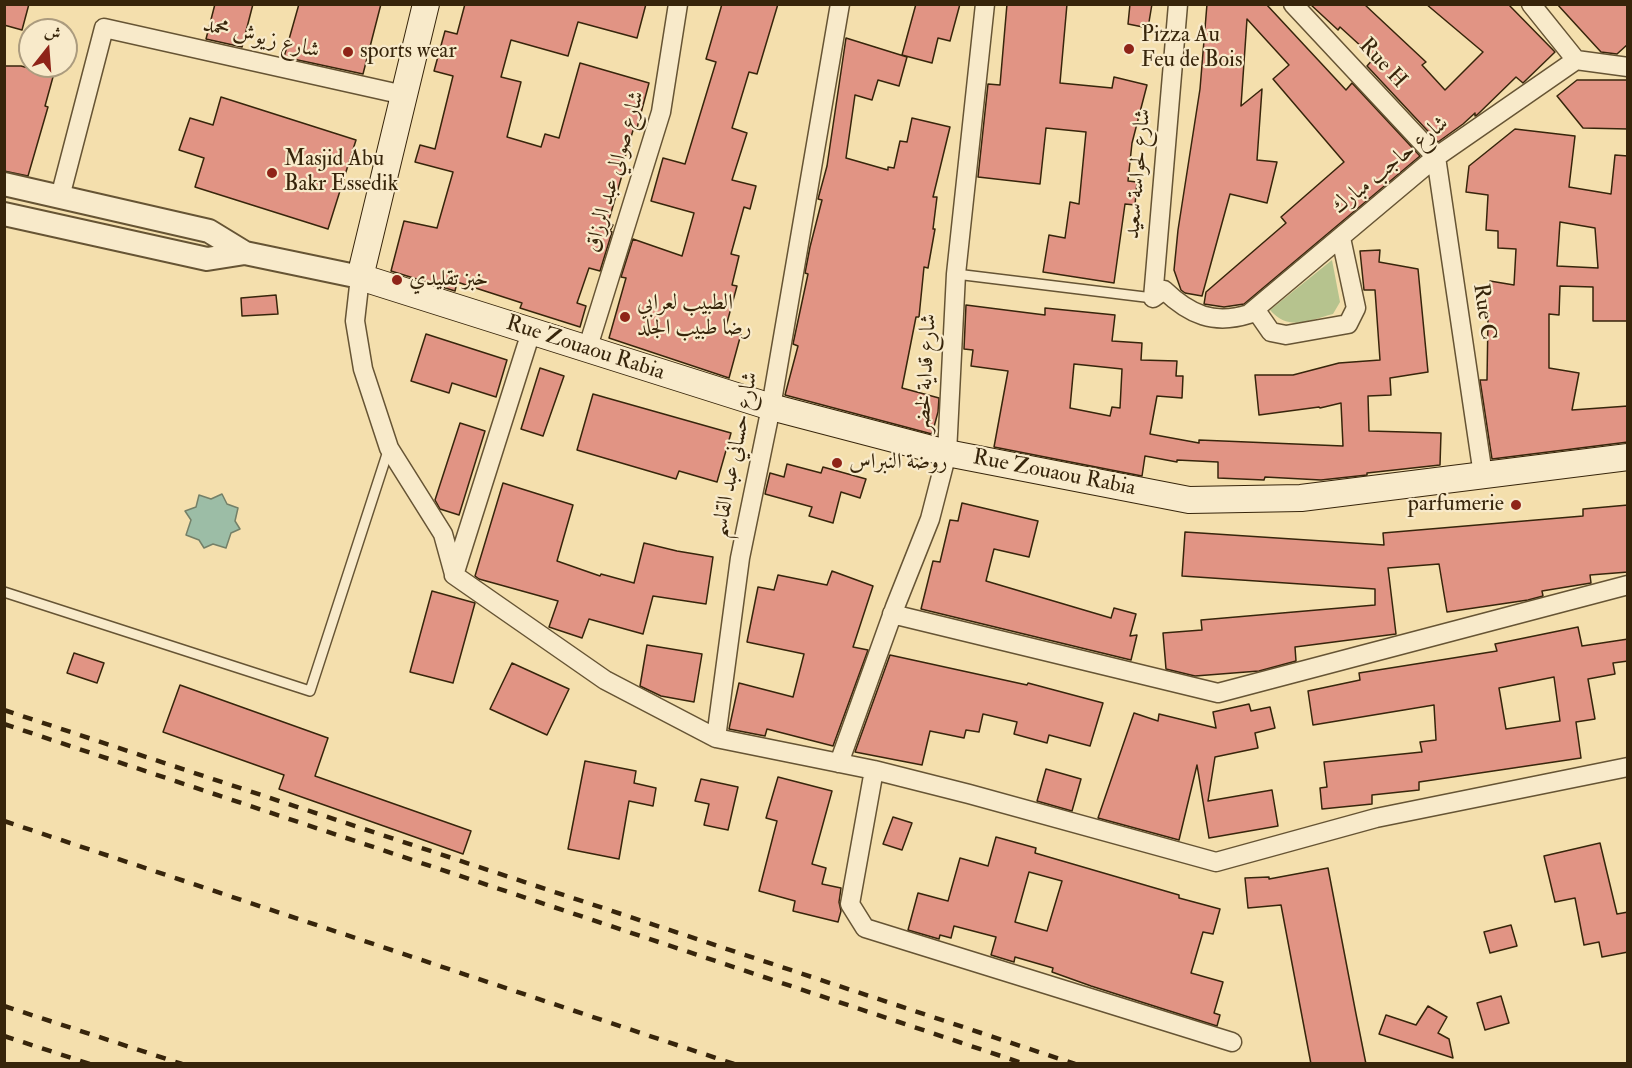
<!DOCTYPE html>
<meta charset="utf-8">
<style>
body{margin:0}
#map{position:relative;width:1632px;height:1068px;overflow:hidden;background:#f4dfad;font-family:"IM FELL Double Pica",Amiri,serif}
canvas{display:block}
.frame{position:absolute;inset:0;border:6px solid #37250b;pointer-events:none}
.north{position:absolute;left:18px;top:18px;width:60px;height:60px;box-sizing:border-box;background:#f8eaca;border:2px solid #ab9b7e;border-radius:50%;rotate:17deg;font-size:16px;font-weight:700;line-height:24px;text-align:center;color:#37250b}
.north::after{content:'';display:block;margin:auto;width:21px;height:27px;background:#8f2418;clip-path:polygon(50% 0,100% 100%,50% 72%,0 100%)}
</style>
<div id="map">
<canvas width="1632" height="1068"></canvas>
<div class="frame"></div>
<div class="north">ش</div>
</div>
<script>
const ctx = document.querySelector('canvas').getContext('2d');
ctx.lineJoin = 'round';
function fill(path, color) { ctx.fillStyle = color; ctx.fill(path, 'evenodd'); }
function strokePath(path, color, width, dash) { ctx.strokeStyle = color; ctx.lineWidth = width; ctx.lineCap = dash ? 'butt' : 'round'; ctx.setLineDash(dash || []); ctx.stroke(path); }
function drawText(font, color, halo, rows, align = 'center') {
  ctx.font = font + ' "IM FELL Double Pica",Amiri,serif'; ctx.lineWidth = 4.5; ctx.setLineDash([]); ctx.textBaseline = 'middle'; ctx.strokeStyle = halo; ctx.fillStyle = color; for (const [text, x, y, turn = 0] of rows) {
    ctx.save(); ctx.translate(x, y); ctx.rotate((+turn || 0) * Math.PI / 180); ctx.textAlign = isNaN(turn) ? turn : align; if (halo) ctx.strokeText(text, 0, 0); ctx.fillText(text, 0, 0); ctx.restore();
  }
}
fill(new Path2D(`
 M1332,260L1340,302L1333,314C1310,320 1289,332 1270,310Z`), '#b6c38e');
const water = new Path2D(`
 M222,494L227,504L238,508L235,521L240,529L231,533L226,548L213,544L204,548L199,540L186,535L191,520L185,511L196,507L199,495L211,499Z`);
fill(water, '#9cbda6');
strokePath(water, '#748068', 1.5);
const building = new Path2D(`
 M4,4H29L22,30L4,25Z
 M215,4H253L242,47L206,39Z
 M299,4H381L363,74L284,57Z
 M465,4H646L637,38L578,22L568,56L511,40L501,77L521,82L507,137L541,147L545,134L559,138L580,63L649,83L637,128L634,127L623,164L625,165L608,223L613,225L610,231L612,232L600,271L589,268L577,303L586,306L580,327L520,308L522,303L457,282L455,291L391,271L404,221L437,228L453,172L415,162L420,145L435,149L453,76L434,71L445,31L457,34Z
 M722,4H778L757,74L749,72L732,128L747,133L732,180L756,186L750,209L744,207L731,254L739,256L732,285L737,286L725,330L741,334L729,378L609,338L626,278L621,277L633,239L682,256L694,213L651,201L663,158L685,164L716,62L706,59Z
 M916,4H960L950,41L938,38L932,63L902,55Z
 M1007,4H1067L1060,83L1112,88L1114,77L1147,85L1132,143L1128,181L1137,182L1135,205L1125,204L1114,283L1043,272L1049,235L1065,238L1070,202L1079,204L1086,132L1046,128L1040,184L978,177L988,84L1000,85Z
 M1130,4H1152L1148,28L1128,24Z
 M1207,4H1266L1346,90L1352,83L1420,156L1244,304L1224,307L1204,304L1206,292L1286,223L1281,217L1344,162L1273,79L1289,65L1247,19L1241,106L1262,89L1257,160L1277,162L1267,203L1230,194L1202,296L1185,293L1181,290L1174,270L1178,230L1200,89Z
 M1310,4H1364L1426,62L1422,65L1445,90L1483,52L1426,4H1508L1555,52L1523,83L1516,77L1477,115L1475,116V113L1463,124L1438,142L1367,66L1374,58L1340,27L1338,30Z
 M1557,4H1628V44L1617,54L1601,52Z
 M846,38L907,57L899,86L878,80L872,100L855,95L846,158L888,170V167L894,168L900,141L907,142L912,118L950,127L933,197H937L933,229H935L928,268L924,267L919,317H916L902,388L939,398L938,412L932,434L785,395L798,346L793,344L808,274L805,273L810,247L822,200L818,199L827,166Z
 M4,66H21L36,70L37,66H56L45,106L48,107L28,176L4,171Z
 M1577,80H1628V129L1583,128L1557,96Z
 M221,97L356,140L328,229L195,187L204,158L179,150L190,118L213,125Z
 M1515,129L1575,136L1569,187L1611,194L1615,155L1628,156V321H1593V287L1560,286L1559,315L1549,314V368L1579,373L1572,410L1628,406V442L1492,459L1480,380H1487L1488,318L1483,317L1490,281L1514,285L1516,249L1498,248V231L1486,230L1488,195L1466,192L1469,166ZM1560,222L1595,228L1598,268L1557,266Z
 M1380,250L1379,262L1418,269L1428,372L1390,378L1391,395L1368,396L1369,431L1441,433L1440,465L1367,473V475L1321,480L1265,477L1264,480L1218,478V462L1177,460V462L1145,456L1142,476L994,447L1008,371L971,366L973,350L964,349L966,305L1045,315V308L1115,315L1112,341L1142,343L1141,360L1177,361L1176,376H1183L1182,398L1157,396L1150,434L1199,443V440L1343,446L1341,403L1320,408L1319,407L1259,415L1255,375H1293L1339,363L1380,360L1375,290H1364L1360,251ZM1074,364L1122,369L1120,408L1112,407L1110,416L1070,408Z
 M276,295L278,314L242,316L241,298Z
 M426,334L507,360L496,397L452,383L449,393L411,381Z
 M540,368L564,376L543,436L521,429Z
 M593,394L731,433L717,482L679,471L676,479L577,450Z
 M460,423L485,431L459,515L440,509L435,500Z
 M787,464L821,473L823,467L866,479L860,498L841,492L833,523L809,516L812,507L765,494L770,473L784,477Z
 M503,483L573,505L557,561L600,576L601,574L634,583L644,543L677,551L713,557L706,604L653,596L643,634L589,619L582,638L549,627L558,601L479,579L475,576Z
 M962,503L1038,521L1029,557L994,549L986,581L1111,618L1114,608L1136,614L1130,636L1137,635L1131,660L921,609L933,561L940,562L950,520L958,521Z
 M1628,505V572L1590,575L1591,583L1542,591L1543,596L1528,600L1447,612L1439,564L1388,568L1396,634L1295,647L1296,661L1259,671L1195,676L1166,669L1163,633L1202,630L1201,620L1375,605V589L1182,576L1185,532L1384,545L1383,533L1583,516V509Z
 M832,571L873,586L853,647L868,650L833,746L767,729L765,736L729,729L739,683L793,697L804,654L747,642L758,587L774,590L778,575L827,585Z
 M432,591L475,603L453,683L410,672Z
 M1578,627L1582,646L1628,639V661L1613,663L1615,674L1588,679L1595,719L1576,722L1581,758L1419,782V790L1372,795V804L1322,809L1320,788L1327,787L1324,762L1422,752L1420,742L1436,740L1434,705L1313,725L1308,691L1360,680L1359,673L1497,651L1495,644ZM1554,677L1560,721L1506,729L1499,688Z
 M647,645L702,654L694,702L661,696L640,686Z
 M74,653L104,663L97,683L67,673Z
 M890,655L1027,685L1028,683L1103,703L1090,746L1049,735L1047,743L1014,734L1017,722L983,714L979,732L966,730L964,738L930,731L922,765L855,752Z
 M512,663L569,689L547,735L490,709Z
 M180,685L328,738L315,776L471,831L463,854L279,789L284,775L163,732Z
 M1249,704L1251,711L1270,707L1275,728L1255,733L1258,748L1215,757L1208,801L1272,790L1278,826L1209,838L1197,765L1179,840L1098,818L1134,713L1158,721L1159,714L1216,728L1213,712Z
 M585,761L636,771L634,783L656,788L653,806L629,801L619,859L568,849Z
 M1046,769L1081,779L1072,811L1037,801Z
 M778,777L832,791L812,864L826,868L822,884L841,888L839,902L841,911L838,922L793,911L795,901L759,891L777,821L766,818Z
 M701,779L738,787L728,830L704,825L709,804L695,801Z
 M893,817L912,823L902,850L883,844Z
 M996,837L1036,848L1035,853L1179,895V898L1220,909L1213,934L1203,932L1191,973L1223,982L1214,1013L1220,1015L1217,1026L1091,986L1052,972L1053,968L1015,957L1014,962L991,955L996,937L954,926L951,938L940,935L939,939L908,930L918,893L948,901L960,858L988,866ZM1029,872L1062,881L1047,931L1015,922Z
 M1600,843L1617,914L1628,912V952L1602,957L1599,942L1584,945L1575,898L1555,902L1544,856Z
 M1328,868L1356,1014L1366,1064H1311L1281,905L1248,908L1245,878L1269,877V879Z
 M1511,925L1517,946L1490,953L1484,932Z
 M1501,996L1509,1023L1485,1030L1477,1003Z
 M1428,1006L1447,1017L1438,1033L1449,1039L1453,1058L1379,1034L1386,1015L1416,1025Z`);
fill(building, '#e19484');
strokePath(building, '#37250b', 1.5);
const service = new Path2D(`
 M956,274L1153,298
 M4,592L310,691L389,448`);
const minor = new Path2D(`
 M1178,4L1153,298L1164,290C1190,315 1214,325 1249,314L1436,157L1576,60L1628,67
 M1293,4L1436,157L1483,475
 M1531,4L1576,60
 M60,197L104,28L404,95
 M360,277L355,321L363,369L389,448L443,534L454,574
 M1255,309L1271,332L1286,335L1348,324L1356,308L1341,238
 M531,332L454,575L605,680L716,738L874,770L969,794L1216,862L1376,818L1628,767
 M587,350L661,112L678,4
 M892,614L1218,693L1628,585
 M716,738L740,558L771,407L840,4
 M839,763L895,607L930,519L947,453L956,274L985,4
 M874,770L850,904L865,928L1232,1042`);
const tertiary = new Path2D(`
 M4,184L209,231L245,253L360,277
 M4,214L207,259L245,253`);
const secondary = new Path2D(`
 M426,4L360,277L771,407L947,453L1189,500L1301,498L1628,457`);
strokePath(service, '#665434', 12);
strokePath(minor, '#665434', 21);
strokePath(tertiary, '#665434', 26);
strokePath(secondary, '#37250b', 28);
strokePath(service, '#f8eaca', 9);
strokePath(minor, '#f8eaca', 18);
strokePath(tertiary, '#f8eaca', 22);
strokePath(secondary, '#f8eaca', 26);
strokePath(new Path2D(`
 M4,710L1075,1064
 M4,724L1025,1064
 M4,821L734,1064
 M4,1006L182,1064
 M4,1036L90,1064`), '#37250b', 4.5, [10, 10]);
for (const [x, y, r, color] of [
 [1129,49,6,"#8f2418"],
 [348,52,6,"#8f2418"],
 [272,173,6,"#8f2418"],
 [397,280,6,"#8f2418"],
 [625,317,6,"#8f2418"],
 [837,463,6,"#8f2418"],
 [1516,505,6,"#8f2418"]
]) { const dot = new Path2D(); dot.arc(x, y, r, 0, 2 * Math.PI); ctx.fillStyle = color; ctx.fill(dot); strokePath(dot, '#f8eaca', 2); }
drawText('22px', '#37250b', '#f8eaca', [
 ["Pizza Au",1141,36],
 ["Feu de Bois",1141,61],
 ["sports wear",360,52],
 ["Masjid Abu",284,160],
 ["Bakr Essedik",284,185],
 ["خبز تقليدي",409,280],
 ["الطبيب لعرابي",637,304],
 ["رضا طبيب الجلد",637,329],
 ["روضة النبراس",849,463],
 ["parfumerie",1504,505,"right"]
], 'left');
drawText('22px', '#37250b', '#f8eaca', [
 ["شارع زيوش محمد",261,39,13],
 ["Rue H",1382,64,47],
 ["شارع حاجب مبارك",1391,166,-39],
 ["شارع صوالي عبد الرزاق",616,172,-74],
 ["شارع لحواسة سعيد",1139,174,-85],
 ["Rue C",1483,312,82],
 ["Rue Zouaou Rabia",585,349,18],
 ["شارع قداية لخضر",927,373,-87],
 ["شارع حساني عبد القاسم",736,455,-79],
 ["Rue Zouaou Rabia",1054,474,11]
]);
</script>
